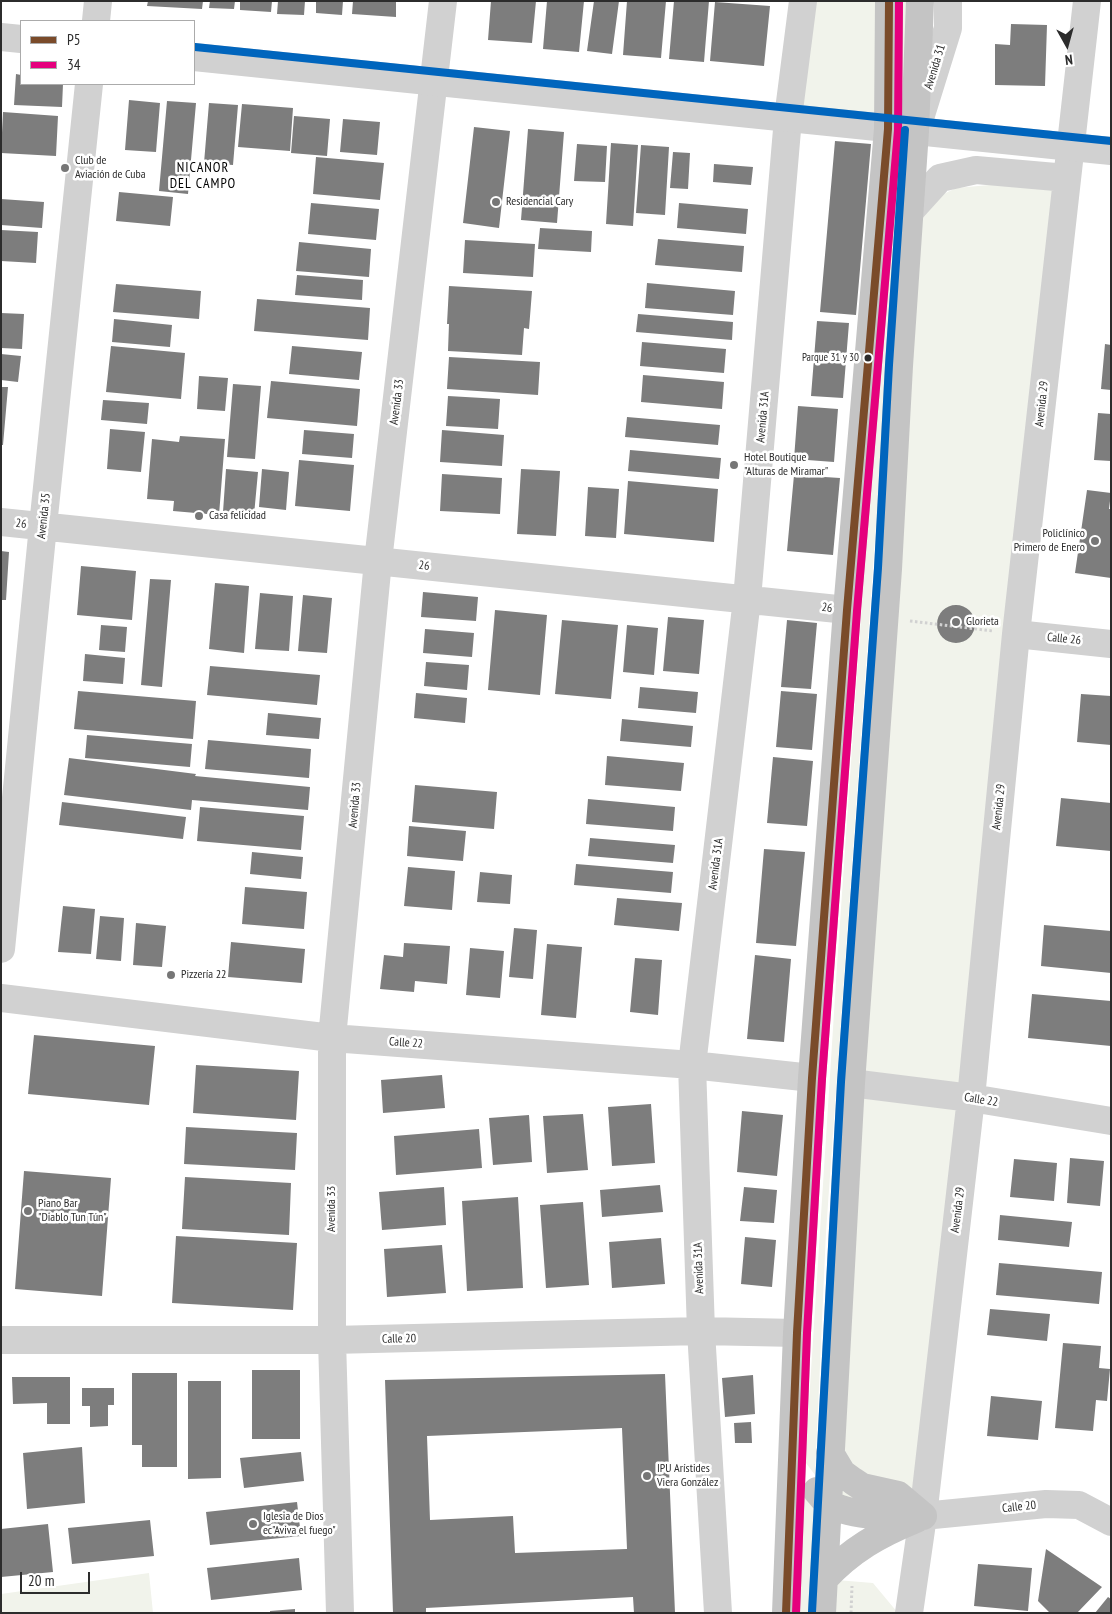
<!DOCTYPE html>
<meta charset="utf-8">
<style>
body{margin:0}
#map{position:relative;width:1112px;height:1614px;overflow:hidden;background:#fff;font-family:"PT Sans Narrow",sans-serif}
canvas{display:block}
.frame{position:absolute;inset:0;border:2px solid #2c2c2c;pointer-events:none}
.legend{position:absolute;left:20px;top:20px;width:175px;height:65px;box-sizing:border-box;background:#fff;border:1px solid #ababab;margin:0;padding:6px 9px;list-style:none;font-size:15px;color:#2c2c2c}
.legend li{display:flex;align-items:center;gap:10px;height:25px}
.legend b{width:25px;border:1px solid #ababab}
.north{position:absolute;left:1042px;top:20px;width:50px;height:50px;-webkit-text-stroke:4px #fff;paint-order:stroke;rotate:173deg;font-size:14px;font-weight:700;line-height:20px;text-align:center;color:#2c2c2c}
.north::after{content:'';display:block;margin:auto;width:18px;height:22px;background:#2c2c2c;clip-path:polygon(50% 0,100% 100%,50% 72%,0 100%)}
.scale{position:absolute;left:20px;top:1572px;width:70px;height:22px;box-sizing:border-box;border:2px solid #2c2c2c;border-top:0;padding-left:6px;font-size:15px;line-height:18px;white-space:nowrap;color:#2c2c2c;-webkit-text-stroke:4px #fff;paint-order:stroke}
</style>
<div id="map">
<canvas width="1112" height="1614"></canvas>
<div class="frame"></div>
<ul class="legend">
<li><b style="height:6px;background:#7a4b2a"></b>P5</li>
<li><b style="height:6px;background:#e5007d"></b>34</li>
</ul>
<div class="north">N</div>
<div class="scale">20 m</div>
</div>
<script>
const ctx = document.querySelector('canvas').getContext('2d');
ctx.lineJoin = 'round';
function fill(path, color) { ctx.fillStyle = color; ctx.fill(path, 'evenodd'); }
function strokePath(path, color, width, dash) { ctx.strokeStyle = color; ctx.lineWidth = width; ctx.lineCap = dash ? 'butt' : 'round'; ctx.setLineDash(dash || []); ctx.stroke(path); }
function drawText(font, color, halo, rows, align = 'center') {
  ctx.font = font + ' "PT Sans Narrow",sans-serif'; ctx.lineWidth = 5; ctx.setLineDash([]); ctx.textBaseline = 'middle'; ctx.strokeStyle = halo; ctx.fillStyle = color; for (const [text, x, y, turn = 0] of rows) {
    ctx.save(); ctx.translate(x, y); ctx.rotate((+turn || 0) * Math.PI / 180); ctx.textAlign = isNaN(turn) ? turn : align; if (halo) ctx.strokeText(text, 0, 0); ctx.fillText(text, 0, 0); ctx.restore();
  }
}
fill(new Path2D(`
 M803,1H889L888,129L788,118Z
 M902,1H908L903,116L901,115Z
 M899,143H903L826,1232L815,1475L806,1463V1449L837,966L871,472Z
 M1067,178L923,1516L828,1503L911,210L956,188Z
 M804,1488L814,1507L810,1613H799Z
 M149,1573L153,1613H1V1594Z
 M824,1579L873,1583L898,1613H822Z`), '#f1f3eb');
fill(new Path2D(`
 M148,1H203L202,9L147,6Z
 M210,1H235L234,9L209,8Z
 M240,1H272L271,12L240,10Z
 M278,1H305L304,15L277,14Z
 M316,1H343L342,15L316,13Z
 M353,1H396V17L352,14Z
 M491,1H536L532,43L488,40Z
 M547,1H584L579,52L543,49Z
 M594,1H619L612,54L587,51Z
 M627,1H666L661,58L623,55Z
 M674,1H709L704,62L669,59Z
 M715,2L770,6L764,66L710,61Z
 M1011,24L1047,25L1045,86L995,85V44L1010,45Z
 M16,74L21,75V84H63L62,107L14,105Z
 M129,100L160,103L156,152L125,150Z
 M167,101L196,103L188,194L159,191Z
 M209,103L238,105L233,165L204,163Z
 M242,104L293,108L290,151L238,147Z
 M3,112L58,116L56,156L1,153Z
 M294,116L330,119L327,156L291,153Z
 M343,119L380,122L377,155L340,152Z
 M474,127L510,131L499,228L463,223Z
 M528,129L564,132L557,223L521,220Z
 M835,141L871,144L856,315L820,312Z
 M611,143L638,145L633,226L606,224Z
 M577,144L607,146L605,182L574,181Z
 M641,145L669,147L665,215L636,213Z
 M673,152L690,153L688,189L670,188Z
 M316,157L384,163L380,200L313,194Z
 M714,164L753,167L751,185L713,182Z
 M119,192L173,197L170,226L116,221Z
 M1,199L44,202L42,228L1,225Z
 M311,203L379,209L376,240L308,234Z
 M679,203L748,209L746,234L677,228Z
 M540,228L592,231L591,252L538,249Z
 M1,230L38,232L36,263L1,261Z
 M658,239L744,246L742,272L655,265Z
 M465,240L535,244L533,277L463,273Z
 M299,242L371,249L369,277L296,271Z
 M297,275L363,280L362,300L295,295Z
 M647,283L735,291L733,315L645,308Z
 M116,284L201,291L199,319L113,312Z
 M449,286L532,291L529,329L524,328L522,355L448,351L449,324H447Z
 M257,299L370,308L368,340L254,331Z
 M1,313L24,314L22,349L1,348Z
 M638,314L733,322L732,340L636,332Z
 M114,319L172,325L170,347L112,342Z
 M817,321L849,323L843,398L811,396Z
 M642,342L726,349L724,373L640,366Z
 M1105,344L1111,345V390L1101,389Z
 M111,346L185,353L181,399L106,392Z
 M292,346L362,352L359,380L289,374Z
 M1,354L21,356L18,382L1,380Z
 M449,357L540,362L538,395L447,389Z
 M643,375L724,382L722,409L641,402Z
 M199,376L228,378L225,411L197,409Z
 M271,381L360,389L357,426L267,418Z
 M233,384L261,386L255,459L227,457Z
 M1,387H8L3,445H1Z
 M448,396L500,399L498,429L446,426Z
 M103,400L149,403L147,424L101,420Z
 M798,406L838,409L834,462L794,459Z
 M1098,413L1111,414V461L1094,460Z
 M627,417L720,425L718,445L625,437Z
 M110,429L145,432L141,472L107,469Z
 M304,430L354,434L352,458L302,454Z
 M442,430L504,435L502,466L440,462Z
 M180,436L225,439L219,515L173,511L174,501L147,499L152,439L179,442Z
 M630,450L721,458L719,479L628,471Z
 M299,460L354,465L350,511L295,506Z
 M226,469L258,472L254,515L223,512Z
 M262,469L289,472L286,510L259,507Z
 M521,469L560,471L556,536L517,534Z
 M442,474L502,478L500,514L440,511Z
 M794,475L840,478L833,555L787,551Z
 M628,481L718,489L714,542L624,534Z
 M588,487L619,489L616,538L585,536Z
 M1087,490L1111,493L1109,509H1111V578L1075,573Z
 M1,551L9,552L6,600H1Z
 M81,566L136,571L132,620L77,615Z
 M150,579L171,580L162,687L141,685Z
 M215,583L249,586L244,653L209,649Z
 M423,592L478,597L476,621L421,617Z
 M260,593L293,596L289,651L255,649Z
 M303,595L332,598L327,653L298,651Z
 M937 624a19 19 0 1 1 38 0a19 19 0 1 1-38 0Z
 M495,610L547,615L540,695L488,690Z
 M668,617L704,620L699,674L663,671Z
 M562,620L618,625L611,699L555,694Z
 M787,620L817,623L811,689L781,687Z
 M101,625L127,627L125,652L99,650Z
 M627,625L658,628L654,675L623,672Z
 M425,629L474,633L472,657L423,653Z
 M85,654L125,658L123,684L83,681Z
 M426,662L469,665L467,690L424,686Z
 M210,666L320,675L317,705L207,695Z
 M640,687L698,692L696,713L638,708Z
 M78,691L196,701L193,739L74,729Z
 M781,691L817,694L812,750L776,747Z
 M416,693L467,698L465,723L414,718Z
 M1081,694L1111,696V745L1077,742Z
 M268,713L321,718L319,739L266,735Z
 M622,719L693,726L691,747L620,741Z
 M87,735L192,744L190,767L85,758Z
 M208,740L311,749L309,778L205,769Z
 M607,756L684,763L681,791L605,785Z
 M773,757L813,761L807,826L767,823Z
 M69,758L196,774L195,776L310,787L308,810L192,800L191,810L64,795Z
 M415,785L497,792L494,829L412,822Z
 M1061,798L1111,803V851L1056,846Z
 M588,799L675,807L673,831L586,824Z
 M62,802L186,817L183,839L59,825Z
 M200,807L304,816L301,850L197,841Z
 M409,826L466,831L463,861L407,856Z
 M590,838L675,845L673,863L588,856Z
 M764,849L805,852L796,946L756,943Z
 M252,852L303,857L301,879L250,874Z
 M576,864L673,872L671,893L574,885Z
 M408,867L455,871L452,910L404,906Z
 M480,872L512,875L510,904L477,902Z
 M245,887L307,892L304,929L242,924Z
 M617,898L682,903L679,931L614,925Z
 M63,906L95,909L91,954L58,952Z
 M100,916L124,918L121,961L96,959Z
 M136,923L166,926L162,967L133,965Z
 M1044,925L1111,931V973L1041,966Z
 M514,928L537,930L533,979L509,977Z
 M231,942L305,949L302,983L228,977Z
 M404,943L450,946L447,984L415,981L414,992L380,989L384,955L403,957Z
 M547,944L582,947L576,1018L541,1015Z
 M470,948L504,951L500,998L466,995Z
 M755,955L791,959L784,1042L747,1039Z
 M635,958L662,960L658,1015L630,1012Z
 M1032,994L1111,1001V1046L1028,1038Z
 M34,1035L155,1046L149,1105L28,1094Z
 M196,1065L299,1071L296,1120L193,1113Z
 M442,1075L445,1108L383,1113L381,1080Z
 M651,1104L655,1163L612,1166L608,1107Z
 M742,1111L783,1115L777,1176L737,1172Z
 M583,1114L588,1170L547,1173L543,1116Z
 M529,1115L532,1162L493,1165L489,1118Z
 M186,1127L297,1133L295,1170L184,1164Z
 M479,1129L482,1168L396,1175L394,1136Z
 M1070,1158L1104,1161L1100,1206L1067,1203Z
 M1014,1159L1057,1163L1054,1201L1010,1197Z
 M24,1171L111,1178L102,1296L15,1289Z
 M185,1177L291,1183L289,1235L182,1229Z
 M660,1185L663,1212L602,1217L600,1190Z
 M444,1187L446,1225L382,1230L379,1192Z
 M744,1187L777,1190L774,1223L740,1221Z
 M518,1197L523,1288L467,1291L462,1201Z
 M583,1202L589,1285L546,1288L540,1205Z
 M1000,1215L1072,1222L1069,1247L998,1240Z
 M176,1236L297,1243L293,1310L172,1303Z
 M745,1237L776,1240L772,1287L741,1284Z
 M661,1238L665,1284L612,1288L609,1242Z
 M442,1245L446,1293L387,1297L384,1249Z
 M999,1263L1102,1272L1099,1304L996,1295Z
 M990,1309L1050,1314L1047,1341L987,1335Z
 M1063,1343L1101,1346L1099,1368L1110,1369L1107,1401L1096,1400L1093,1431L1055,1428Z
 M252,1370H300V1439H252Z
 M132,1373H177V1467H142V1445H132Z
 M665,1374L675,1613H634L633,1597L426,1608V1613H393L385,1380ZM622,1428L627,1549L515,1553L513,1516L430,1520L427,1436Z
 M753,1375L755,1414L725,1417L722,1378Z
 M12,1377H70V1424H47V1403L13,1404Z
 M188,1381H221V1478L188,1479Z
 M82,1388H114V1405H108V1426L90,1427V1406H82Z
 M991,1396L1042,1401L1038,1440L987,1436Z
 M751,1422L752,1443H735L734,1423Z
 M82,1447L85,1503L27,1509L23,1453Z
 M301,1452L304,1481L244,1488L240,1458Z
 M297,1502L301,1536L210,1545L206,1512Z
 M150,1520L154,1556L72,1564L68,1528Z
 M48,1524L53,1572L1,1577V1529Z
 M1046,1549L1102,1587L1077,1613H1050L1038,1601Z
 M299,1558L302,1590L211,1600L207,1568Z
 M978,1564L1032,1568L1028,1611L974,1606Z
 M1108,1597L1111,1599V1613H1095Z
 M295,1609V1613H270V1611Z`), '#7d7d7d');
strokePath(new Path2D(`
 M910,621L993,631
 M851,1613L852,1586`), '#d1d1d1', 3, [2.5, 2.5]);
strokePath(new Path2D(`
 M96,21L98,1
 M920,118L948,28V1
 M911,210L940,178L976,170L1067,178
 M1,522L847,610
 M1016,634L1111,644
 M1,949L43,526L89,84
 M1,998L332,1038L692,1065L812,1078
 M851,1083L971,1098L1111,1121
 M1,1340H332L701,1331L797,1333
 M340,1613L332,1340V1038L378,561L443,1
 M718,1613L701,1331L692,1065L747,599L788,118L803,1
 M909,1613L923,1516L971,1098L1016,634L1087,1`), '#d1d1d1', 28);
strokePath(new Path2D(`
 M1,37L21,39
 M194,57L1111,151
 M923,1516L1046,1504L1079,1505L1111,1522`), '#d1d1d1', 28);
strokePath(new Path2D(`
 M830,1453L842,1473L853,1481L862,1487L898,1495L923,1516
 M817,1491C820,1494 823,1499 827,1502C849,1518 897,1516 923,1516
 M824,1579C851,1550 879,1534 916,1519
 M786,1613L797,1333L812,1078L847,610L888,129L889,1
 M822,1613L851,1083L888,569L899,366L915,131L920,1`), '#c4c4c4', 28);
strokePath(new Path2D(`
 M786,1613L797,1333L812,1078L847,610L888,129L889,1`), '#7a4b2a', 8);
strokePath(new Path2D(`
 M796,1613L807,1333L822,1079L857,611L898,130L899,1`), '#e5007d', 8);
strokePath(new Path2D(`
 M195,47L1111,141
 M812,1612L841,1082L878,568L889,365L905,130`), '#0065bd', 8);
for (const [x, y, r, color] of [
 [65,168,5,"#767676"],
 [496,202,5,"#767676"],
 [868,358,4.5,"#2c2c2c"],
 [734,465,5,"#767676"],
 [199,516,5,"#767676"],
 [1095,541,5,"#767676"],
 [956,622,5,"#767676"],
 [171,975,5,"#767676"],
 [28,1211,5,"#767676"],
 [647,1476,5,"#767676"],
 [253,1524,5,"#767676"]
]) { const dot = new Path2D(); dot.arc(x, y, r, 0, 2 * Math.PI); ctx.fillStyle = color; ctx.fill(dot); strokePath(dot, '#fff', 2); }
drawText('11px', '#2c2c2c', '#fff', [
 ["Parque 31 y 30",859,358]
], 'right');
drawText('12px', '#2c2c2c', '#fff', [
 ["Avenida 31",935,67,-73],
 ["Avenida 33",397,402,-83],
 ["Avenida 29",1042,404,-84],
 ["Avenida 31A",763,417,-85],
 ["Avenida 35",44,516,-84],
 ["26",21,524,6],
 ["26",424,566,6],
 ["26",827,608,7],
 ["Calle 26",1064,639,6],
 ["Avenida 33",355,805,-85],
 ["Avenida 29",999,807,-84],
 ["Avenida 31A",716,864,-83],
 ["Calle 22",406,1043,4],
 ["Calle 22",981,1100,9],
 ["Avenida 33",332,1209,-90],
 ["Avenida 29",958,1210,-83],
 ["Avenida 31A",699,1268,-92],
 ["Calle 20",399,1339,-1],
 ["Calle 20",1019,1507,-6]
]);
drawText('12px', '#2c2c2c', '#fff', [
 ["Club de",75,161],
 ["Aviación de Cuba",75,175],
 ["Residencial Cary",506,202],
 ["Hotel Boutique",744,458],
 ["\"Alturas de Miramar\"",744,472],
 ["Casa felicidad",209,516],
 ["Policlínico",1085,534,"right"],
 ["Primero de Enero",1085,548,"right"],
 ["Glorieta",966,622],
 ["Pizzería 22",181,975],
 ["Piano Bar",38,1204],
 ["\"Diablo Tun Tún\"",38,1218],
 ["IPU Arístides",657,1469],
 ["Viera González",657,1483],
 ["Iglesia de Dios",263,1517],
 ["ec\"Aviva el fuego\"",263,1531]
], 'left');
ctx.letterSpacing = '1px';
drawText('14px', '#000', '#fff', [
 ["NICANOR",203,168],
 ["DEL CAMPO",203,184]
]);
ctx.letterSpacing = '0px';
</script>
